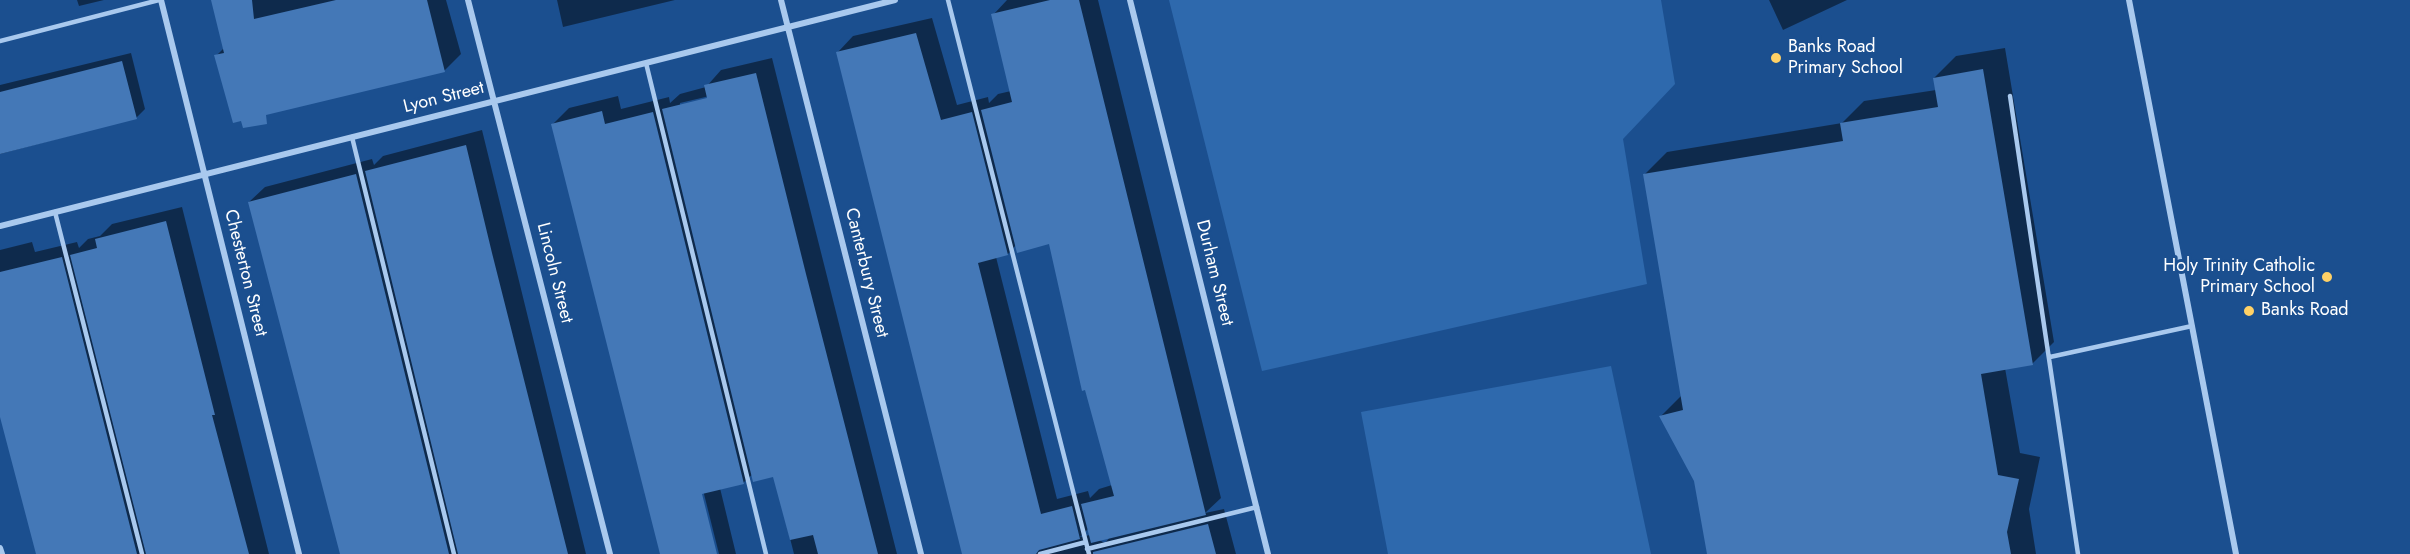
<!DOCTYPE html>
<style>
body{margin:0}
canvas{display:block;background:#1b4f8f}
</style>
<canvas width="2410" height="554"></canvas>
<script>
const ctx = document.querySelector('canvas').getContext('2d');
ctx.lineJoin = 'round';
function fill(path, color) { ctx.fillStyle = color; ctx.fill(path, 'evenodd'); }
function strokePath(path, color, width, dash) { ctx.strokeStyle = color; ctx.lineWidth = width; ctx.lineCap = dash ? 'butt' : 'round'; ctx.setLineDash(dash || []); ctx.stroke(path); }
function drawText(font, color, halo, rows, align = 'center') {
  ctx.font = font + ' Jost,sans-serif'; ctx.lineWidth = 6; ctx.setLineDash([]); ctx.textBaseline = 'middle'; ctx.strokeStyle = halo; ctx.fillStyle = color; for (const [text, x, y, turn = 0] of rows) {
    ctx.save(); ctx.translate(x, y); ctx.rotate((+turn || 0) * Math.PI / 180); ctx.textAlign = isNaN(turn) ? turn : align; if (halo) ctx.strokeText(text, 0, 0); ctx.fillText(text, 0, 0); ctx.restore();
  }
}
fill(new Path2D(`
 M1169,0H1661L1675,84L1623,139L1647,284L1262,371Z
 M1611,366L1651,554H1388L1361,412Z`), '#2e69ad');
fill(new Path2D(`
 M77,0H104L79,6Z
 M213,0H446L461,54L445,70L234,122L216,56L224,48Z
 M557,0H675L563,27Z
 M1007,0H1098L1221,498L1205,513L1224,509L1236,554H965L838,52L853,36L932,18L957,105L988,97L989,103L998,94L1011,91L993,15ZM1050,243L1112,485L1099,489L1090,498L1088,491L1057,499L996,257L1008,254L1016,245ZM1089,528L1090,535L1080,537ZM1110,537L1105,543L1099,540Z
 M1769,0H1847L1783,30Z
 M2005,48L2054,342L2032,364L2005,368L2020,453L2040,457L2029,509L2036,554H1708L1696,480L1661,416L1682,395L1645,174L1667,152L1842,123L1864,101L1936,90L1934,78L1956,56Z
 M131,53L145,109L136,118L0,154V85Z
 M772,58L897,554H794L774,475L753,474L743,483L720,488L736,554H719L702,486L699,487L716,554H661L553,124L569,108L618,96L621,109L669,97L670,103L680,94L706,87L721,70ZM714,95L715,98L680,106V103Z
 M482,130L586,554H341L249,202L265,187L372,159L374,165L383,156Z
 M182,207L269,554H37L0,410V250L32,242L35,252L77,242L79,248L88,239L100,236L112,224Z`), '#0007');
fill(new Path2D(`
 M211,0H252L254,19L336,0H427L445,72L266,115L267,124L243,128L241,121L233,123L214,55L224,53Z
 M1050,0H1079L1206,515L1091,543L1081,504L1114,496L1085,390L1082,391L1049,244L1017,253L981,110L1012,102L991,14Z
 M916,33L941,120L972,112L1008,255L978,263L1041,514L1072,506L1080,539L1039,550L1036,554H962L836,52Z
 M122,61L137,119L0,154V92Z
 M1983,69L2033,365L1981,374L1998,475L2019,479L2007,532L2011,554H1707L1694,481L1659,416L1683,410L1643,174L1843,141L1840,123L1938,107L1933,78Z
 M756,73L806,274L878,554H818L813,535L790,540L773,477L753,482L662,109L707,98L704,85Z
 M602,111L605,124L653,112L744,484L702,494L717,554H660L551,124Z
 M466,145L492,253L568,554H458L365,171Z
 M356,174L449,554H340L248,202Z
 M166,221L215,415H212L249,554H146L70,255L97,248L95,239Z
 M62,257L137,554H36L0,417V272Z
 M1208,524L1216,554H1093V552Z`), '#4478b7');
strokePath(new Path2D(`
 M948,0L1089,554
 M0,41L159,0
 M646,63L766,554
 M2010,96L2078,554
 M352,137L454,554
 M55,212L142,554
 M2050,357L2192,326
 M1087,549L1257,507
 M1040,554L1086,542`), '#a9c9ee', 4.5);
strokePath(new Path2D(`
 M161,0L299,554
 M468,0L610,554
 M781,0L921,554
 M1130,0L1268,554
 M2129,0L2236,554
 M0,226L895,0
 M0,548L2,554`), '#a9c9ee', 6);
for (const [x, y, r, color] of [
 [1776,58,6,"#ffd166"],
 [2327,277,6,"#ffd166"],
 [2249,311,6,"#ffd166"]
]) { const dot = new Path2D(); dot.arc(x, y, r, 0, 2 * Math.PI); ctx.fillStyle = color; ctx.fill(dot); strokePath(dot, '#1b4f8f', 2); }
drawText('18px', '#fff', '#1b4f8f', [
 ["Banks Road",1788,48],
 ["Primary School",1788,69],
 ["Holy Trinity Catholic",2315,267,"right"],
 ["Primary School",2315,288,"right"],
 ["Banks Road",2261,311]
], 'left');
drawText('18px', '#fff', '#1b4f8f', [
 ["Lyon Street",444,98,-14],
 ["Chesterton Street",245,273,76],
 ["Lincoln Street",554,273,76],
 ["Canterbury Street",866,273,76],
 ["Durham Street",1214,273,76]
]);
</script>
